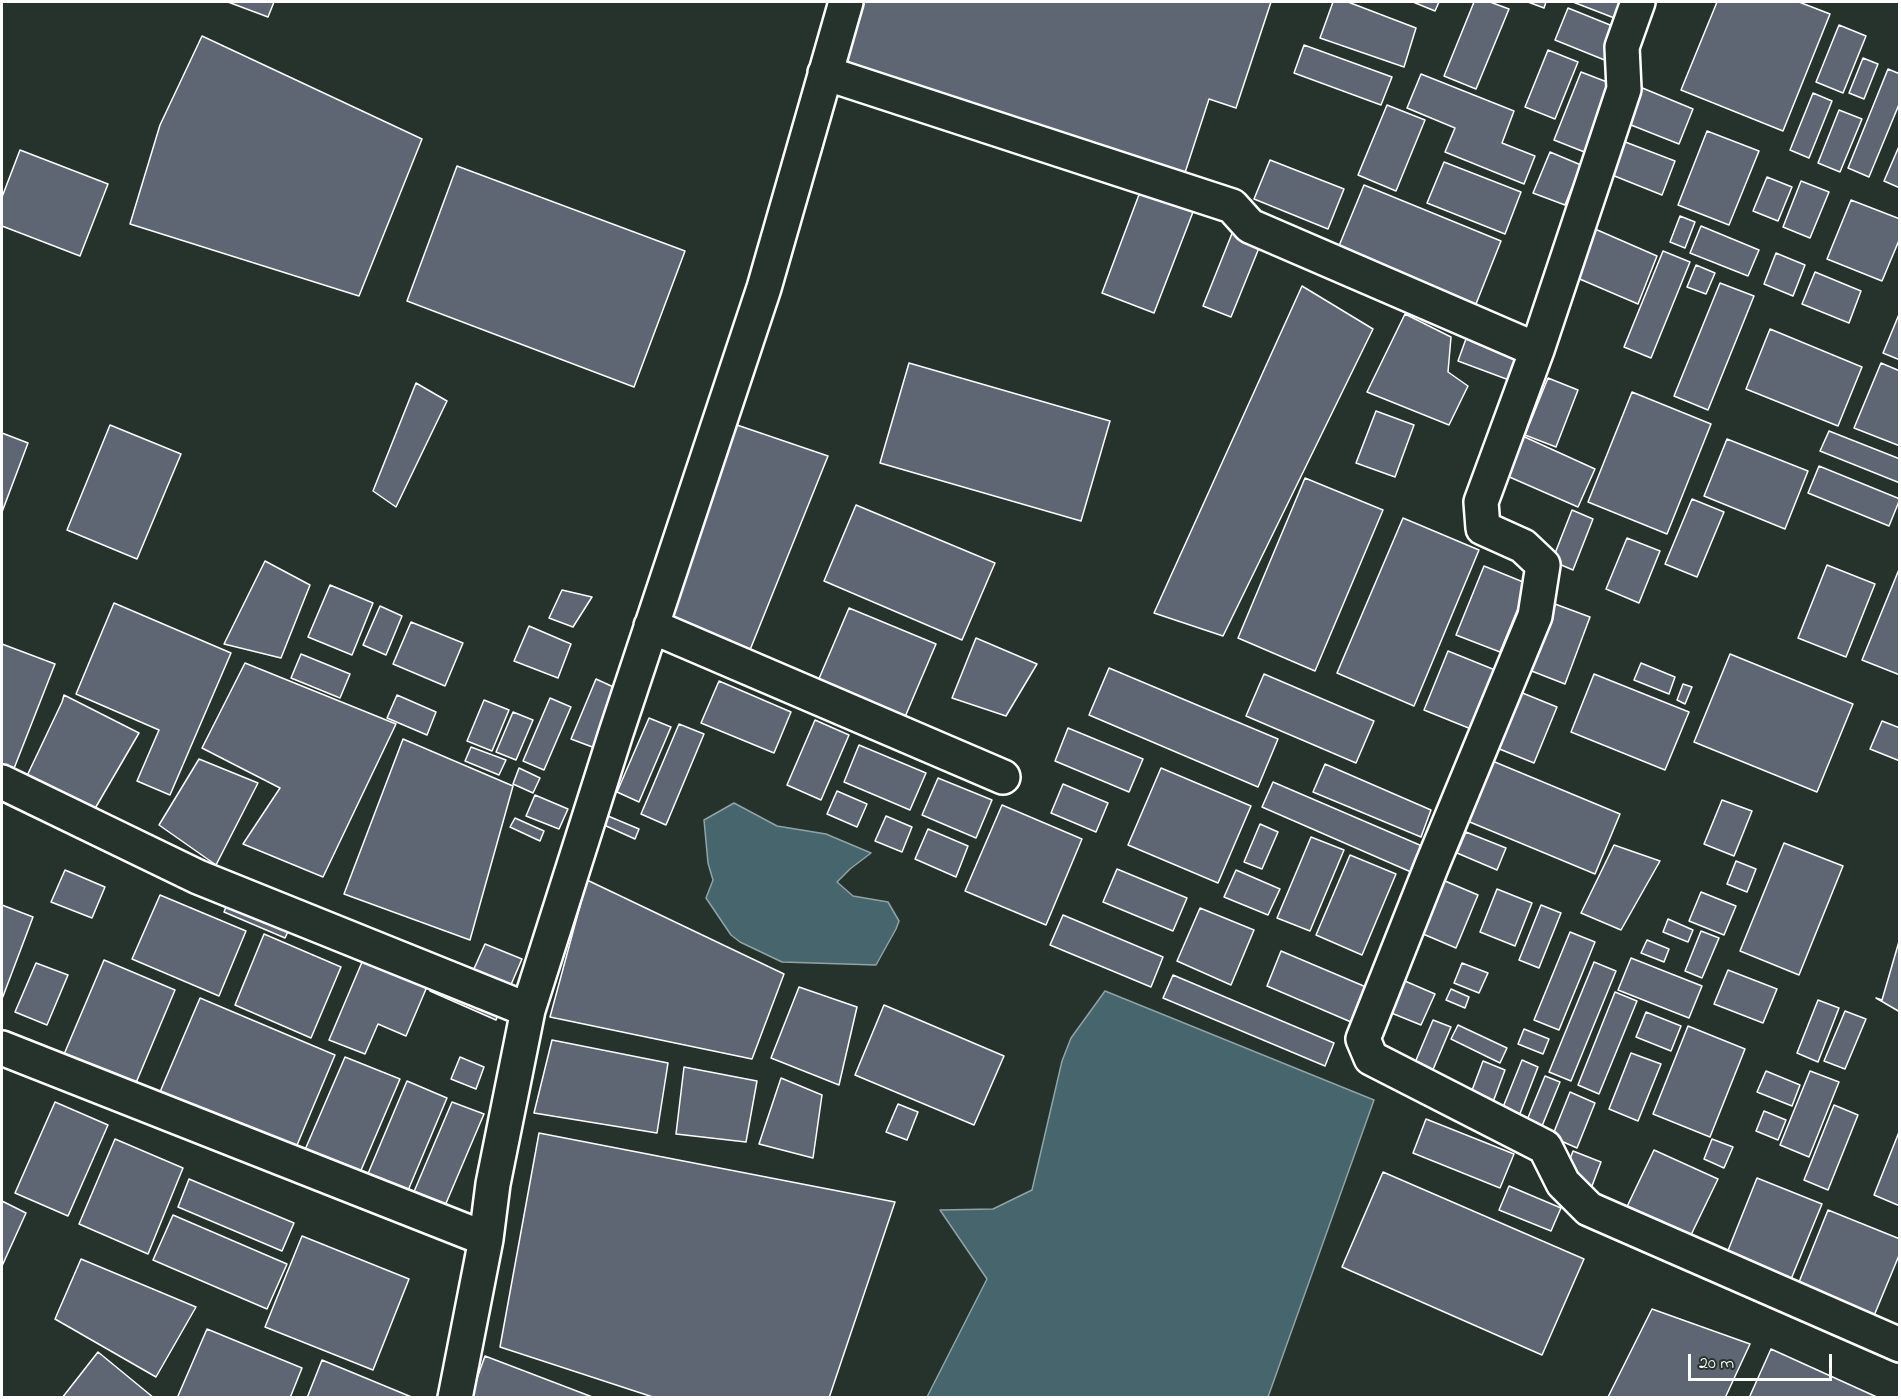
<!DOCTYPE html>
<style>
body{margin:0}
#map{position:relative;width:1901px;height:1399px;overflow:hidden;background:#26332d;font-family:"Indie Flower",sans-serif}
canvas{display:block}
.frame{position:absolute;inset:0;border:3px solid #fff;pointer-events:none}
.scale{position:absolute;left:1688px;top:1354px;width:144px;height:27px;box-sizing:border-box;border:3px solid #fff;border-top:0;padding-left:8px;font-size:18px;line-height:21px;white-space:nowrap;color:#fff;-webkit-text-stroke:4px #26332d;paint-order:stroke}
</style>
<div id="map">
<canvas width="1901" height="1399"></canvas>
<div class="frame"></div>
<div class="scale">20 m</div>
</div>
<script>
const ctx = document.querySelector('canvas').getContext('2d');
ctx.lineJoin = 'round';
function fill(path, color) { ctx.fillStyle = color; ctx.fill(path, 'evenodd'); }
function strokePath(path, color, width, dash) { ctx.strokeStyle = color; ctx.lineWidth = width; ctx.lineCap = dash ? 'butt' : 'round'; ctx.setLineDash(dash || []); ctx.stroke(path); }
const water = new Path2D(`
 M734,803L777,826L826,834L871,853L850,869L837,882L853,896L888,902L899,921L896,929L876,965L782,962L740,942L731,935L706,898L713,880L708,863L704,820Z
 M1105,991L1374,1100L1268,1397H927L987,1279L940,1210L993,1209L1032,1190L1062,1061L1071,1038Z`);
fill(water, '#47656d');
strokePath(water, '#91a3a7', 1.5);
const building = new Path2D(`
 M228,2H274L268,17Z
 M859,2H1271L1236,108L1209,99L1182,182L837,68Z
 M1333,2H1348L1416,28L1404,67L1320,38Z
 M1413,2H1439L1435,11Z
 M1474,2H1490L1509,9L1476,89L1444,76Z
 M1528,2H1546L1544,8Z
 M1573,2H1630L1622,21Z
 M1717,2H1799L1830,14L1783,131L1681,90Z
 M1568,8L1625,31L1612,63L1555,40Z
 M1839,25L1866,36L1843,93L1816,82Z
 M202,36L422,139L359,296L130,224L160,125Z
 M1304,45L1392,77L1381,105L1294,73Z
 M1548,50L1578,62L1555,119L1525,107Z
 M1863,58L1878,64L1864,99L1849,93Z
 M1888,69L1900,74V102L1869,177L1848,168Z
 M1581,72L1620,87L1592,155L1554,140Z
 M1421,74L1514,111L1502,143L1535,156L1524,184L1445,152L1455,128L1407,108Z
 M1640,87L1693,109L1679,144L1626,123Z
 M1813,93L1832,101L1809,158L1790,150Z
 M1387,105L1425,120L1396,191L1358,175Z
 M1839,110L1862,119L1840,172L1818,163Z
 M1707,131L1759,151L1729,225L1678,205Z
 M1620,140L1675,161L1662,195L1607,173Z
 M1900,144V188L1884,181Z
 M20,150L108,184L80,256L2,226V197Z
 M1550,152L1581,165L1565,205L1533,193Z
 M1270,160L1344,189L1328,229L1254,199Z
 M1444,162L1521,192L1505,234L1427,203Z
 M457,166L685,251L634,387L407,301Z
 M1767,177L1792,187L1778,221L1753,211Z
 M1801,181L1829,192L1810,238L1783,227Z
 M1364,185L1501,241L1472,314L1334,258Z
 M1140,192L1193,212L1154,313L1102,293Z
 M1851,200L1900,219V238L1882,281L1827,259Z
 M1680,216L1695,222L1685,248L1670,242Z
 M1701,226L1759,250L1748,276L1690,253Z
 M1595,229L1657,256L1638,304L1575,277Z
 M1233,231L1261,243L1231,317L1203,306Z
 M1663,251L1690,262L1651,358L1624,347Z
 M1776,253L1805,265L1793,296L1764,284Z
 M1696,265L1715,273L1706,294L1687,287Z
 M1815,272L1861,291L1849,323L1802,304Z
 M1720,283L1754,296L1708,410L1674,396Z
 M1302,286L1373,329L1223,636L1154,613Z
 M1900,312V360L1883,353Z
 M1405,314L1451,337L1448,372L1468,386L1449,425L1367,392Z
 M1770,329L1862,367L1838,426L1746,389Z
 M1467,336L1527,360L1517,383L1458,361Z
 M909,363L1110,421L1081,521L880,463Z
 M1881,363L1900,371V446L1854,428Z
 M1548,378L1578,390L1556,447L1525,435Z
 M416,383L447,401L396,507L373,491Z
 M1632,392L1711,424L1667,534L1588,502Z
 M1376,411L1414,425L1395,477L1356,463Z
 M734,424L828,456L750,650L667,617Z
 M110,425L181,454L137,559L67,530Z
 M1829,431L1900,459V483L1820,451Z
 M2,433L28,443L2,512Z
 M1516,433L1595,469L1578,507L1498,472Z
 M1727,439L1808,471L1785,529L1704,496Z
 M1819,466L1900,499L1889,526L1808,493Z
 M1305,478L1383,510L1315,671L1238,638Z
 M1692,499L1724,512L1697,577L1665,564Z
 M856,505L995,563L962,640L824,581Z
 M1572,510L1593,519L1573,570L1552,561Z
 M1403,518L1479,550L1414,706L1337,673Z
 M1627,538L1660,551L1639,603L1606,589Z
 M265,561L310,585L281,658L224,644Z
 M1827,565L1875,584L1846,657L1798,638Z
 M1484,566L1528,584L1500,652L1456,635Z
 M1900,567V675L1862,660Z
 M330,585L373,603L352,655L308,637Z
 M562,590L592,597L573,627L549,618Z
 M114,603L231,653L170,795L137,781L159,730L76,694Z
 M1555,604L1590,617L1565,684L1529,670Z
 M380,606L402,616L386,655L363,645Z
 M849,608L936,644L902,724L815,688Z
 M411,622L463,643L445,686L393,664Z
 M529,626L571,644L558,678L514,661Z
 M976,638L1037,664L1006,716L952,698Z
 M2,644L55,664L13,771L2,767Z
 M1448,651L1505,674L1481,733L1424,710Z
 M301,654L350,674L340,698L291,678Z
 M1730,654L1853,704L1817,792L1694,742Z
 M245,663L396,724L323,877L243,844L280,788L202,748Z
 M1641,663L1675,677L1669,694L1634,680Z
 M1109,668L1278,739L1258,787L1089,715Z
 M1264,674L1374,721L1356,763L1246,716Z
 M1594,674L1689,712L1665,770L1571,732Z
 M596,679L620,690L595,748L571,739Z
 M719,681L791,712L774,753L701,723Z
 M1683,684L1692,687L1685,704L1677,700Z
 M1520,692L1557,707L1534,763L1497,748Z
 M64,695L139,733L93,812L25,780L62,702Z
 M397,695L436,712L427,735L387,718Z
 M550,698L571,707L544,770L523,761Z
 M484,700L509,710L492,751L467,741Z
 M513,712L533,720L516,760L496,752Z
 M649,718L671,727L639,802L617,792Z
 M815,720L849,735L821,800L787,785Z
 M1882,721L1900,728V761L1870,749Z
 M679,724L704,734L666,825L641,814Z
 M1068,728L1143,759L1129,792L1055,761Z
 M403,739L513,786L470,940L344,894Z
 M859,745L926,773L910,810L844,782Z
 M471,747L506,760L499,775L465,761Z
 M199,759L258,783L216,865L159,825Z
 M1490,760L1620,814L1595,874L1465,820Z
 M1325,764L1431,810L1421,837L1313,792Z
 M519,768L540,778L533,793L513,784Z
 M1161,768L1251,806L1218,883L1128,845Z
 M938,778L992,800L976,838L922,815Z
 M1273,782L1422,846L1411,872L1262,807Z
 M1063,784L1108,803L1096,832L1051,813Z
 M837,791L867,804L857,827L827,814Z
 M535,795L568,809L559,829L526,816Z
 M1722,800L1752,811L1734,856L1704,844Z
 M1002,805L1082,839L1046,925L965,891Z
 M608,816L639,829L635,839L604,825Z
 M886,816L912,827L902,852L875,841Z
 M515,818L544,831L540,841L510,827Z
 M1260,824L1278,832L1262,869L1244,862Z
 M928,829L968,846L956,877L915,859Z
 M1466,832L1506,848L1497,870L1457,853Z
 M1311,837L1344,850L1310,931L1277,918Z
 M1784,843L1843,866L1799,975L1740,951Z
 M1614,845L1660,861L1621,930L1581,913Z
 M1350,855L1396,874L1362,955L1316,935Z
 M1736,861L1756,869L1747,892L1727,884Z
 M1117,869L1187,898L1173,931L1103,902Z
 M65,870L105,887L92,918L51,902Z
 M1236,870L1280,889L1268,915L1224,897Z
 M1438,878L1478,895L1456,948L1416,931Z
 M587,880L784,974L752,1059L550,1017Z
 M1497,889L1532,903L1515,946L1480,932Z
 M1701,892L1736,906L1724,935L1689,921Z
 M160,895L246,931L219,996L132,959Z
 M230,897L292,923L285,938L224,912Z
 M2,905L33,917L2,999Z
 M1541,905L1561,913L1539,968L1519,960Z
 M1200,908L1254,930L1231,985L1177,961Z
 M1063,915L1163,957L1151,987L1050,945Z
 M1668,919L1693,930L1688,942L1663,932Z
 M1701,931L1719,938L1702,978L1685,971Z
 M1570,932L1595,942L1559,1030L1534,1020Z
 M264,934L341,967L311,1038L235,1005Z
 M1900,938V1012L1876,998L1882,1000Z
 M1647,940L1669,949L1664,962L1641,953Z
 M485,944L522,959L510,987L473,971Z
 M1281,951L1366,987L1351,1022L1267,986Z
 M365,955L429,982L406,1036L378,1024L365,1054L329,1040Z
 M1631,958L1702,986L1689,1018L1618,990Z
 M104,960L175,990L133,1090L62,1059Z
 M1594,962L1616,971L1571,1081L1549,1072Z
 M36,963L68,975L47,1025L15,1012Z
 M1462,963L1488,973L1479,993L1454,983Z
 M1728,970L1777,989L1763,1023L1714,1004Z
 M1173,975L1334,1043L1325,1066L1163,998Z
 M1398,978L1435,994L1421,1025L1384,1010Z
 M434,979L501,1007L496,1020L430,991Z
 M799,987L857,1007L839,1085L771,1058Z
 M1451,989L1469,997L1465,1008L1446,1000Z
 M1615,992L1637,1001L1599,1094L1578,1085Z
 M200,998L335,1055L292,1157L157,1099Z
 M1818,1000L1839,1008L1818,1062L1797,1053Z
 M884,1005L1004,1056L974,1125L855,1075Z
 M1845,1011L1866,1019L1845,1069L1824,1061Z
 M1646,1012L1681,1026L1671,1051L1636,1037Z
 M1433,1020L1451,1027L1429,1079L1411,1072Z
 M1458,1025L1507,1048L1500,1063L1451,1039Z
 M1688,1026L1745,1049L1710,1137L1653,1114Z
 M1524,1029L1549,1039L1543,1054L1518,1044Z
 M552,1040L668,1063L657,1133L534,1113Z
 M1631,1053L1661,1064L1638,1121L1609,1109Z
 M345,1057L400,1079L356,1182L301,1159Z
 M460,1057L484,1067L476,1089L451,1079Z
 M1522,1060L1538,1067L1516,1124L1499,1117Z
 M1483,1061L1505,1070L1490,1110L1468,1101Z
 M684,1067L757,1081L746,1142L676,1134Z
 M1766,1071L1800,1085L1792,1106L1757,1092Z
 M1810,1071L1839,1082L1809,1157L1780,1145Z
 M1545,1076L1560,1082L1540,1131L1525,1125Z
 M781,1078L822,1095L813,1158L759,1144Z
 M407,1081L447,1098L407,1193L367,1176Z
 M1570,1092L1595,1103L1577,1148L1552,1137Z
 M55,1102L108,1125L68,1216L15,1193Z
 M452,1102L484,1114L444,1208L413,1194Z
 M898,1104L918,1112L907,1140L886,1132Z
 M1834,1105L1858,1115L1828,1190L1804,1180Z
 M1764,1111L1786,1120L1778,1140L1756,1131Z
 M1426,1119L1514,1154L1500,1188L1413,1153Z
 M1899,1132L1900,1133V1206L1874,1195Z
 M539,1133L895,1202L829,1398H656L500,1347Z
 M115,1139L183,1168L148,1254L79,1224Z
 M1712,1139L1733,1147L1724,1168L1704,1159Z
 M1654,1150L1718,1179L1690,1237L1623,1215Z
 M1573,1151L1601,1162L1592,1186L1564,1175Z
 M1383,1172L1584,1259L1542,1355L1342,1267Z
 M1757,1178L1822,1204L1787,1289L1723,1263Z
 M189,1179L294,1223L282,1251L178,1207Z
 M1509,1186L1561,1208L1551,1231L1499,1210Z
 M2,1201L26,1213L2,1266Z
 M1828,1210L1900,1239V1253L1871,1323L1795,1292Z
 M173,1215L287,1264L267,1309L153,1260Z
 M302,1236L409,1279L373,1370L265,1327Z
 M81,1259L196,1307L156,1377L55,1319Z
 M1652,1309L1750,1344L1725,1398L1608,1397Z
 M207,1329L302,1368L290,1398H181L178,1396Z
 M1771,1349L1879,1398H1749Z
 M98,1352L154,1398H62Z
 M485,1356L595,1398H470Z
 M322,1360L414,1398H307Z`);
fill(building, '#5e6673');
strokePath(building, '#fff', 1.5);
const minor = new Path2D(`
 M1638,2L1622,47L1624,89L1537,350L1481,502L1483,528L1523,546L1543,565L1535,616L1432,865L1363,1039L1371,1058L1545,1147L1563,1183L1589,1209L1900,1345
 M825,73L1232,206L1250,226L1537,350
 M651,626L1003,777
 M2,782L198,877L528,1010
 M2,1048L486,1239
 M455,1398L486,1239L493,1184L528,1010L616,733L764,288L846,2`);
strokePath(minor, '#fff', 38);
strokePath(minor, '#26332d', 33);
</script>
